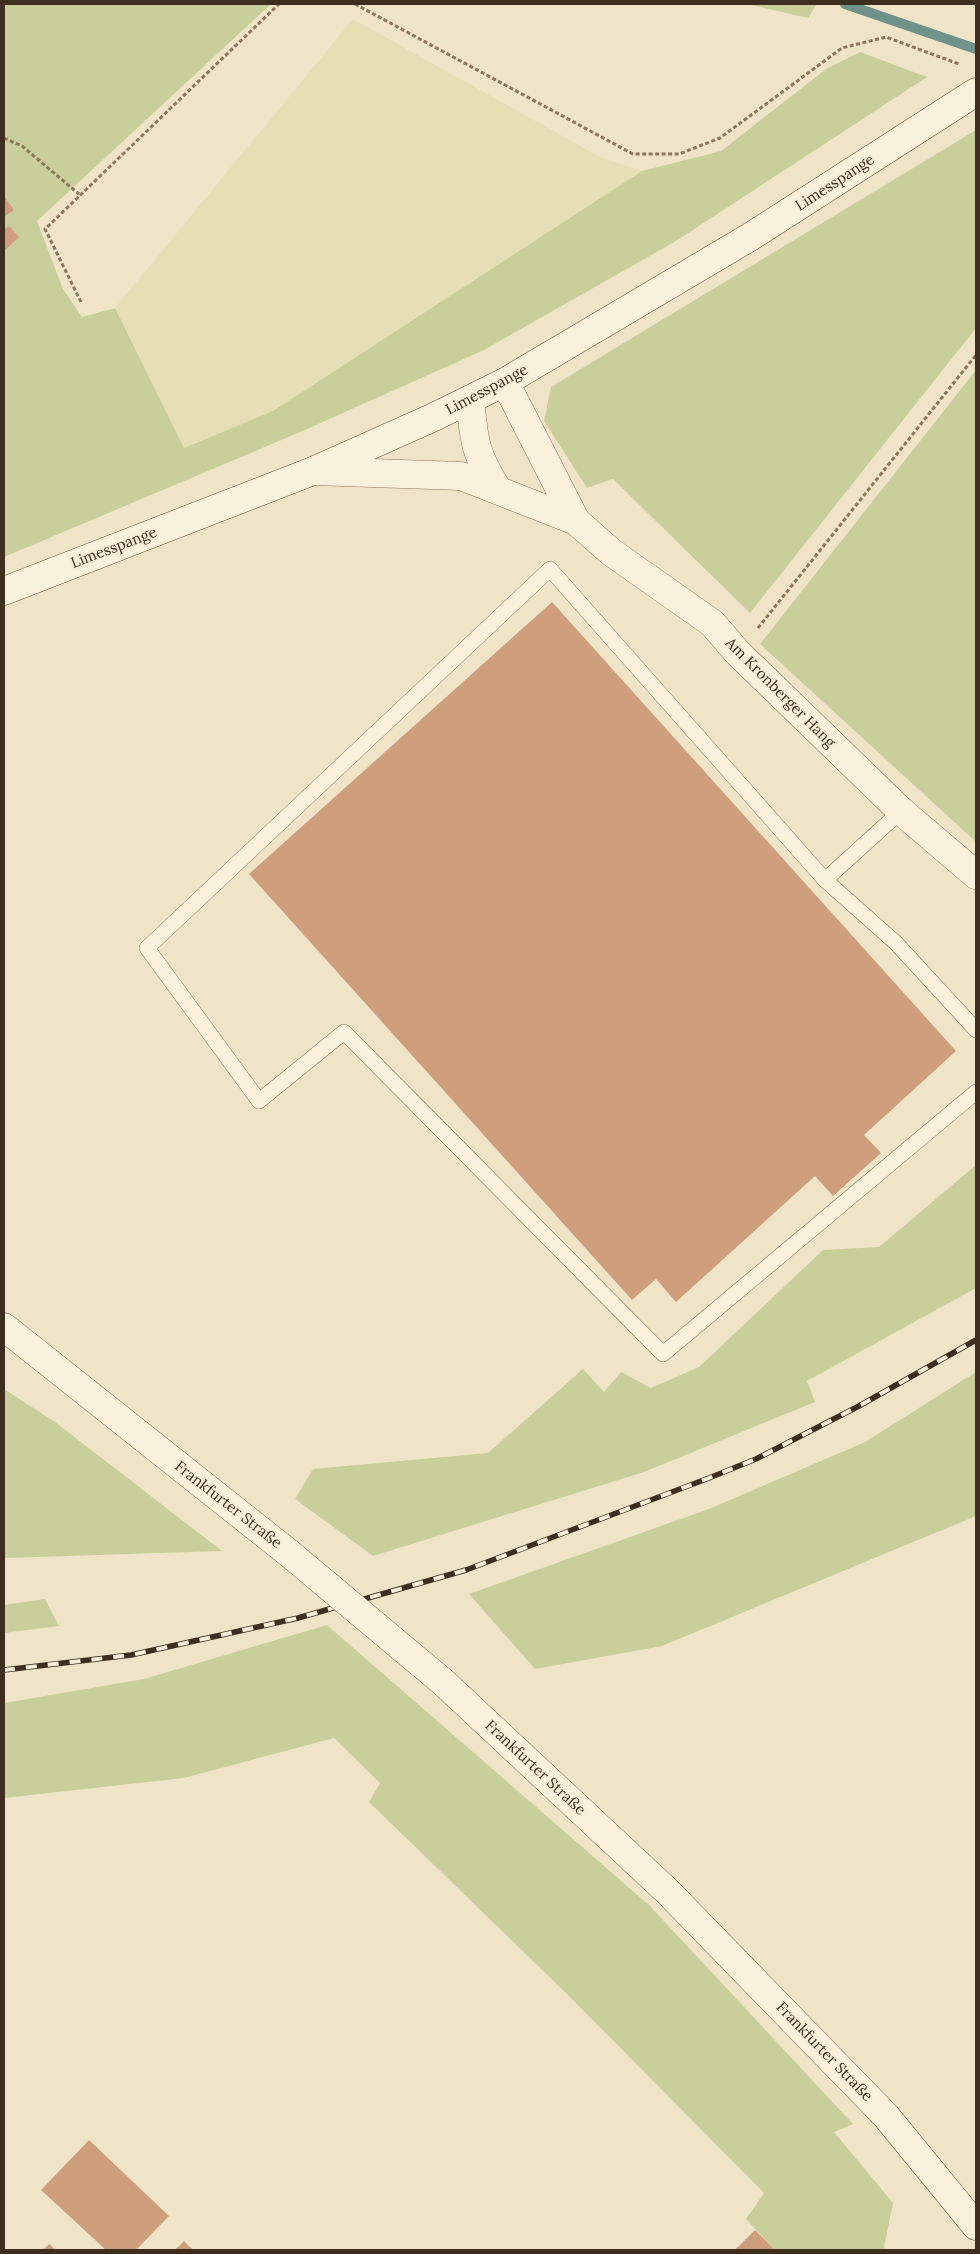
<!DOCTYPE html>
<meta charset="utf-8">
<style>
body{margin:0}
#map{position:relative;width:980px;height:2254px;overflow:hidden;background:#f0e4c8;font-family:Lora,serif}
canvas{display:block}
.frame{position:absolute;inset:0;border:5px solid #3d2e20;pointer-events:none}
</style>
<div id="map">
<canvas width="980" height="2254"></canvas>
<div class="frame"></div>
</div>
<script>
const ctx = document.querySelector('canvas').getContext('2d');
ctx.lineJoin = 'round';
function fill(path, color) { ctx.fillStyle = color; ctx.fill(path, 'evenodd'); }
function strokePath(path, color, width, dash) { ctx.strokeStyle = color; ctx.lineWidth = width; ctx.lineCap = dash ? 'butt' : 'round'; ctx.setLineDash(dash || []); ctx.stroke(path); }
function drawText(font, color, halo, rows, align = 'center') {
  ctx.font = font + ' Lora,serif'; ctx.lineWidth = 4; ctx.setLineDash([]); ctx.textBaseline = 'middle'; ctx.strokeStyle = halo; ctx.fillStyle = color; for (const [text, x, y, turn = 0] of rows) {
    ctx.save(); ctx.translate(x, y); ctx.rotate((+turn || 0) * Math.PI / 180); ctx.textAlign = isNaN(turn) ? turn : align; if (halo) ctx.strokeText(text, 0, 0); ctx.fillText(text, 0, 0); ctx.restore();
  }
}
fill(new Path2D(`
 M353,19L600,157L642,171L273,411L184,448L115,308Z`), '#e6deb5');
fill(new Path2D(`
 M4,4H271L37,221L63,289L82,317L115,308L184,448L273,411L642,171L721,151L826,69L860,52L927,77L676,241L484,350L298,433L4,557Z
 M747,4H817L808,18Z
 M976,130V328L750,613L613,479L587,488L544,421L551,387Z
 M976,370V842L760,644Z
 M976,1165V1288L807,1381L815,1402L644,1472L373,1556L295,1499L313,1469L488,1453L583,1369L604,1392L621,1372L651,1388L699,1367L823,1250L879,1247Z
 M976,1372V1516L662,1646L535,1669L469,1594L709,1509L865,1442Z
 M4,1389L55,1422L222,1551L4,1558Z
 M45,1599L59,1626L4,1633V1605Z
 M327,1625L650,1906L853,2124L834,2132L893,2203L884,2247L888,2250H775L746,2219L764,2193L569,1996L369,1802L380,1783L334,1738L184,1778L4,1798V1703L144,1679Z`), '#c9cf9b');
strokePath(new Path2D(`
 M845,4L976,49`), '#6f938a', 10);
fill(new Path2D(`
 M4,196L14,210L4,217Z
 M9,226L19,237L4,251V230Z
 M552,602L956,1051L864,1135L881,1153L833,1196L815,1176L676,1302L656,1279L632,1300L249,874Z
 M89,2140L169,2216L136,2250H106L41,2190Z
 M755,2230L775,2250H735Z
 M184,2241L193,2250H175Z
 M49,2244L56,2250H43Z`), '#cf9f7d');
const service = new Path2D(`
 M825,880L901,811
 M976,1030L896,943L825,880L550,569L147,948L259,1101L344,1032L663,1354L976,1092`);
const minor = new Path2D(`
 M505,382L576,521
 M470,400C474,441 475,454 498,490
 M313,471L461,476L576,521L611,552L712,623L738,653L901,811L976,875`);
const secondary = new Path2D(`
 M4,591L313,471L434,417L505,382L750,237L976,92
 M4,1327L290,1554
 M443,1682L667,1891L886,2116L976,2226`);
strokePath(service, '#8d765c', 16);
strokePath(minor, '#8d765c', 29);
strokePath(secondary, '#6f573f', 29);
strokePath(new Path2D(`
 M355,4L633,154H679L720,138L842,48L886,37L959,64
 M4,138L22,146L79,194
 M81,302L45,229L279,4
 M758,628L976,355`), '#8d765c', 3, [4, 2.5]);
strokePath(service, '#faf1dc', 15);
strokePath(minor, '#faf1dc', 28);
strokePath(secondary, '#faf1dc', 28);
const rail = new Path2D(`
 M4,1670L131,1655L298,1618L466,1570L709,1478L756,1459L859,1406L976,1340`);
strokePath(rail, '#3d2e20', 5.5);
strokePath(rail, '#f7eed8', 4, [11]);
const secondaryBridge = new Path2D(`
 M290,1554L443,1682`);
strokePath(secondaryBridge, '#6f573f', 29, []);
strokePath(secondaryBridge, '#faf1dc', 28);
drawText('15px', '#3d2e20', '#f7eed8', [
 ["Limesspange",835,183,-33],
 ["Limesspange",487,390,-28],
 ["Limesspange",114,548,-21],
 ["Am Kronberger Hang",780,693,45],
 ["Frankfurter Straße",228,1505,38],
 ["Frankfurter Straße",535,1768,43],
 ["Frankfurter Straße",824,2052,46]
]);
</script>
